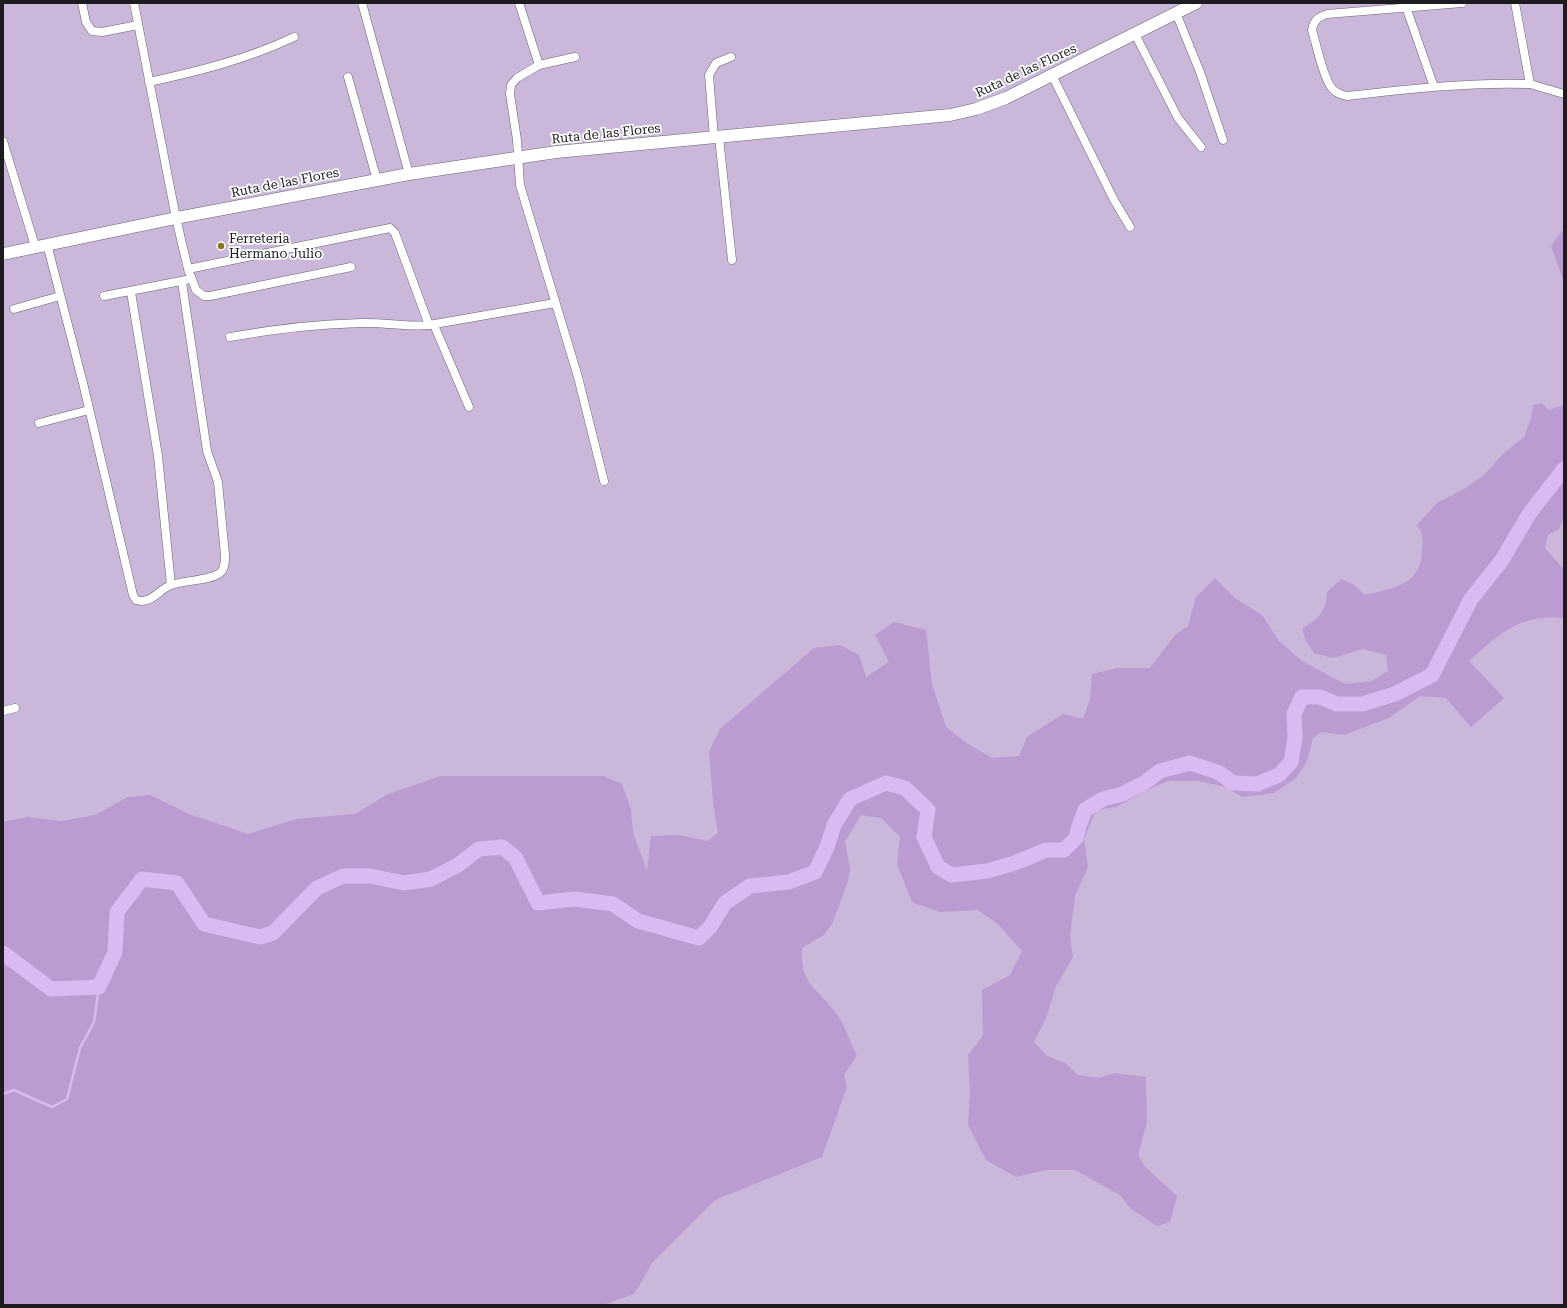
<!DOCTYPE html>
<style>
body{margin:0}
#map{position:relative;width:1567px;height:1308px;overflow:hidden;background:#e7dfee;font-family:"Roboto Serif",serif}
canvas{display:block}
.frame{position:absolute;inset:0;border:4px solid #1e1b20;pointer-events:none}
</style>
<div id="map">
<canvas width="1567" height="1308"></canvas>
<div class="frame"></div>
</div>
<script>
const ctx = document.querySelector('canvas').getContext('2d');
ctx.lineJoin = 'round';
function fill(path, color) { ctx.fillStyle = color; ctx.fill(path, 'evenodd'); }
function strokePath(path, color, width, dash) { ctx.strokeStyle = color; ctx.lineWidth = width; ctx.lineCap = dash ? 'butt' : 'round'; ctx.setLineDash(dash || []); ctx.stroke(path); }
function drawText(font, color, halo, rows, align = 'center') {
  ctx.font = font + ' "Roboto Serif",serif'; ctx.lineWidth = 3.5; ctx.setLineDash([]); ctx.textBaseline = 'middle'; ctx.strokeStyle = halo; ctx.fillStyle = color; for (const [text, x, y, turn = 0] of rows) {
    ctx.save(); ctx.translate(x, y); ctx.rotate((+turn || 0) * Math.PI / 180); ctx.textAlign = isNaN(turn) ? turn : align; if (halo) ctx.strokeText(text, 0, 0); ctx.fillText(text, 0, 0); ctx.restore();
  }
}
fill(new Path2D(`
 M3,3H1564V1305H3Z`), '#cab7da');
fill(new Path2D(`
 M1562,231L1564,232V282L1551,246Z
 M1541,403L1549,410L1564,405V516L1559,529L1548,535L1545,548L1564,570V618C1521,613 1499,634 1469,661L1504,698L1471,727L1446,698L1420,696L1389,718L1344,735L1321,732L1313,738L1307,761L1296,778L1274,793L1242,797L1226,787L1198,781H1168L1145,791L1116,807L1096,810L1084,839L1088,867L1075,896L1070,935L1073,957L1056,986L1046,1018L1034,1042L1047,1056L1065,1063L1078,1075L1099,1078L1114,1073L1146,1077L1147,1122L1138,1155L1145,1167L1177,1196L1170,1222L1157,1226L1131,1209L1120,1195L1075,1170H1046L1016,1177L986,1160L968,1125L970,1092L968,1055L983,1036L982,990L1010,975L1022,951L998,924L978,910L940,912L912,902L897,864L900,837L881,818L861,815L845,841L850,869L848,881L832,924L824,935L802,948C800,986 817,987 836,1013C845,1025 850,1042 857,1055L844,1075L847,1087L822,1157L715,1200L653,1262L634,1294L603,1305H3V822L27,817L61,821L95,815L128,797L150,795L189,814L248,834L296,819L355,814L386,795L440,776H603L622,784L631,810L633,833L647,871L651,836L678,835L707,841L718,833L713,802L709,752L720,729L814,648L840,645L859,655L866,677L889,662L875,635L894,622L926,630L932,684L946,727L968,744L992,758L1019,756L1027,737L1063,714L1083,719L1090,699L1092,674L1117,668H1150L1175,635L1188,626L1196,597L1215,578L1235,598L1262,615L1279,641L1302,661L1345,684L1372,681L1388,671L1386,655L1363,649L1333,658L1314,653L1306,641L1302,629C1319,618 1326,613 1327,592L1341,579L1353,584L1365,595C1394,588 1420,586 1422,551C1423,539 1424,536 1417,525L1437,503L1464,489L1485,474L1504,453L1524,437L1531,419L1533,405Z`), '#ba9bd2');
strokePath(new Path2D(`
 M3,1094L14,1090L52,1107L67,1099L80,1048L94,1022L99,987`), '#dabaf3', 2.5);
strokePath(new Path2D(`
 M3,953L51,989L99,987L115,952L117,912L142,879L177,883L204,924L260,937L273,933L317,888L343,876H370L404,883L431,879L458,865L479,849L502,847L515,857L538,903L575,899L613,904L638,921L699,938L710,927L725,903L750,886L789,882L815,872L827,847L834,825L850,799L886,783L905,788L928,810L924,837L938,867L952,875L987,871L1015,863L1046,850H1064L1076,838L1079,826L1085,810L1103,799L1122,794L1144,783L1160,771L1190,763L1220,773L1233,783L1257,784L1279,775L1291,762L1295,738L1294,714L1302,697H1320L1337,704H1362L1395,694L1432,675L1471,599L1502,560L1529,514L1564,469`), '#dabaf3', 15);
const street = new Path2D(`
 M82,3L86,22L92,31L102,32L138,25
 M134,3L176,218L188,269L196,290L204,296H210L351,267
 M362,3L409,174
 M519,3L539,65
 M1462,3L1327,14C1318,17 1314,20 1312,30C1317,46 1322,74 1331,87C1335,93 1341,95 1347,96C1408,89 1469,82 1530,84L1515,3
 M1405,4L1434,87
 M1176,13L1200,72L1223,140
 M1135,34L1178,118L1201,147
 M575,57L539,65L517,78L511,85L510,94L517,140L520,185L578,377L604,481
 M1052,75L1114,200L1130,227
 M348,77L377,180
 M149,82C199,71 248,59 294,37
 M1530,84L1564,94
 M719,137L732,260
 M714,138L709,75L716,63L731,57
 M3,141L35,246
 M47,244L83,383L133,595L136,600C151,605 159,589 171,585C185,580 209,581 220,573C225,569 225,561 225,555L218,482L207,451L182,282
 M188,269L390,228L395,233L429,325L555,303
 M131,292L158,456L171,585
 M104,296L186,280
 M14,309L60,296
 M434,325L469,407
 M230,337C274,329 317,324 361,323C384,322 406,327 429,325
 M39,423L89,410
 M3,711L15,708`);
const secondary = new Path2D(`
 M3,254L176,218L409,174L556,152L950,115L976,109L1006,98L1196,3`);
strokePath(street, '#69626f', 9);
strokePath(secondary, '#69626f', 13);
strokePath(street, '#fff', 8);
strokePath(secondary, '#fff', 12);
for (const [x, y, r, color] of [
 [221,246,4,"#85771b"]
]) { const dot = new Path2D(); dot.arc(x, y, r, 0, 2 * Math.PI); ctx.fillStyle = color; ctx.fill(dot); strokePath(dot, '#fff', 1.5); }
drawText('13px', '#1e1b20', '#fff', [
 ["Ruta de las Flores",1026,71,-25],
 ["Ruta de las Flores",606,134,-6],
 ["Ruta de las Flores",285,183,-11]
]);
drawText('13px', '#1e1b20', '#fff', [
 ["Ferreteria",229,239],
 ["Hermano Julio",229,254]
], 'left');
</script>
